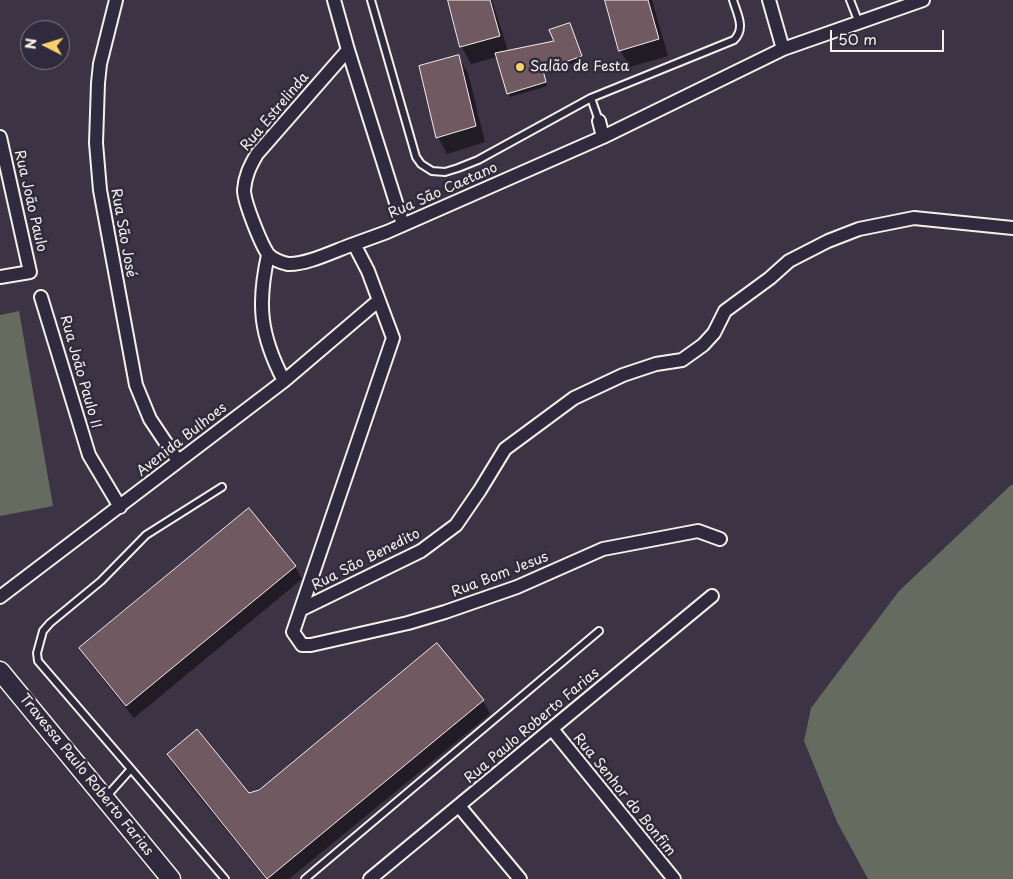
<!DOCTYPE html>
<meta charset="utf-8">
<style>
body{margin:0}
#map{position:relative;width:1013px;height:879px;overflow:hidden;background:#3c3344;font-family:"Playpen Sans",sans-serif}
canvas{display:block}
.north{position:absolute;left:20px;top:20px;width:50px;height:50px;box-sizing:border-box;background:#2f2a3d;border:1px solid #7e7a81;border-radius:50%;rotate:275deg;font-size:14px;font-weight:700;line-height:20px;text-align:center;color:#f4f1e8}
.north::after{content:'';display:block;margin:auto;width:18px;height:22px;background:#ffd166;clip-path:polygon(50% 0,100% 100%,50% 72%,0 100%)}
.scale{position:absolute;left:830px;top:30px;width:114px;height:22px;box-sizing:border-box;border:2px solid #f4f1e8;border-top:0;padding-left:6px;font-size:15px;line-height:18px;white-space:nowrap;color:#f4f1e8;-webkit-text-stroke:4px #2f2a3d;paint-order:stroke}
</style>
<div id="map">
<canvas width="1013" height="879"></canvas>
<div class="north">N</div>
<div class="scale">50 m</div>
</div>
<script>
const ctx = document.querySelector('canvas').getContext('2d');
ctx.lineJoin = 'round';
function fill(path, color) { ctx.fillStyle = color; ctx.fill(path, 'evenodd'); }
function strokePath(path, color, width, dash) { ctx.strokeStyle = color; ctx.lineWidth = width; ctx.lineCap = dash ? 'butt' : 'round'; ctx.setLineDash(dash || []); ctx.stroke(path); }
function drawText(font, color, halo, rows, align = 'center') {
  ctx.font = font + ' "Playpen Sans",sans-serif'; ctx.lineWidth = 5; ctx.setLineDash([]); ctx.textBaseline = 'middle'; ctx.strokeStyle = halo; ctx.fillStyle = color; for (const [text, x, y, turn = 0] of rows) {
    ctx.save(); ctx.translate(x, y); ctx.rotate((+turn || 0) * Math.PI / 180); ctx.textAlign = isNaN(turn) ? turn : align; if (halo) ctx.strokeText(text, 0, 0); ctx.fillText(text, 0, 0); ctx.restore();
  }
}
fill(new Path2D(`
 M19,311L53,506L0,516V315Z
 M1011,485H1013V879H868L837,822L804,741L811,708L899,591Z`), '#656b5e');
fill(new Path2D(`
 M447,0H492L508,51L555,42L572,29L583,60L544,74L547,86L510,97L497,57L471,64L462,47Z
 M607,0H652L668,56L630,67L620,50Z
 M458,56L468,73L485,142L447,154L438,137Z
 M295,567L302,579L134,718L88,661L81,648Z
 M437,645L483,701L490,714L289,879H266L175,767L168,754L249,794L259,791Z`), '#0007');
const building = new Path2D(`
 M448,0H490L500,36L460,47Z
 M605,0H648L659,39L619,51Z
 M570,23L582,56L543,70L546,82L507,94L495,53L554,41L549,30Z
 M459,55L476,126L436,138L419,66Z
 M249,508L296,566L126,706L79,648Z
 M437,643L484,700L267,879L167,754L197,729L249,793L259,790Z`);
fill(building, '#705960');
strokePath(building, '#f4f1e8', 1);
const lane = new Path2D(`
 M371,0L416,157L421,164L432,171L445,172L458,168L478,160L591,98L599,121
 M850,0L859,23
 M591,98L734,40C746,28 737,14 733,0
 M131,769L225,879
 M106,797L131,769L38,661L37,653L43,631L50,623L101,581L146,535L222,487
 M305,879L599,631`);
const street = new Path2D(`
 M116,0L100,64L98,83L96,143L100,190L136,385L150,419L178,461
 M334,0L348,50L403,225
 M769,0L783,49
 M348,50L257,154C250,166 245,176 244,190C244,202 261,244 268,254C272,259 282,263 288,264C307,265 336,250 354,244
 M599,121L603,137
 M0,137L30,272L0,277
 M268,255C257,305 260,335 284,381
 M41,297L89,455L120,507
 M720,539L698,531L603,549L517,587L445,612L408,623L311,645H302L293,632L393,338L368,271L354,244L387,232L603,137L783,49L923,0
 M0,597L284,381L378,301
 M302,609L421,551L456,525L480,490L505,449L574,398L623,375L656,364L682,360L703,345L714,333L725,311L770,278L789,261L828,241L859,229L914,218L1013,228
 M552,729L674,879
 M459,806L520,879
 M370,879L712,596`);
const secondary = new Path2D(`
 M0,671L171,879`);
strokePath(lane, '#f4f1e8', 10);
strokePath(street, '#f4f1e8', 16);
strokePath(secondary, '#f4f1e8', 21);
strokePath(lane, '#2f2a3d', 6);
strokePath(street, '#2f2a3d', 12);
strokePath(secondary, '#2f2a3d', 18);
for (const [x, y, r, color] of [
 [520,67,5,"#ffd166"]
]) { const dot = new Path2D(); dot.arc(x, y, r, 0, 2 * Math.PI); ctx.fillStyle = color; ctx.fill(dot); strokePath(dot, '#2f2a3d', 2); }
drawText('14px', '#f4f1e8', '#2f2a3d', [
 ["Salão de Festa",530,67]
], 'left');
drawText('14px', '#f4f1e8', '#2f2a3d', [
 ["Rua Estrelinda",275,112,-50],
 ["Rua São Caetano",443,191,-24],
 ["Rua João Paulo",30,201,77],
 ["Rua São José",123,233,80],
 ["Rua João Paulo II",80,372,74],
 ["Avenida Bulhoes",182,440,-38],
 ["Rua São Benedito",366,560,-27],
 ["Rua Bom Jesus",500,575,-21],
 ["Rua Paulo Roberto Farias",532,726,-40],
 ["Travessa Paulo Roberto Farias",86,775,51],
 ["Rua Senhor do Bonfim",624,795,51]
]);
</script>
